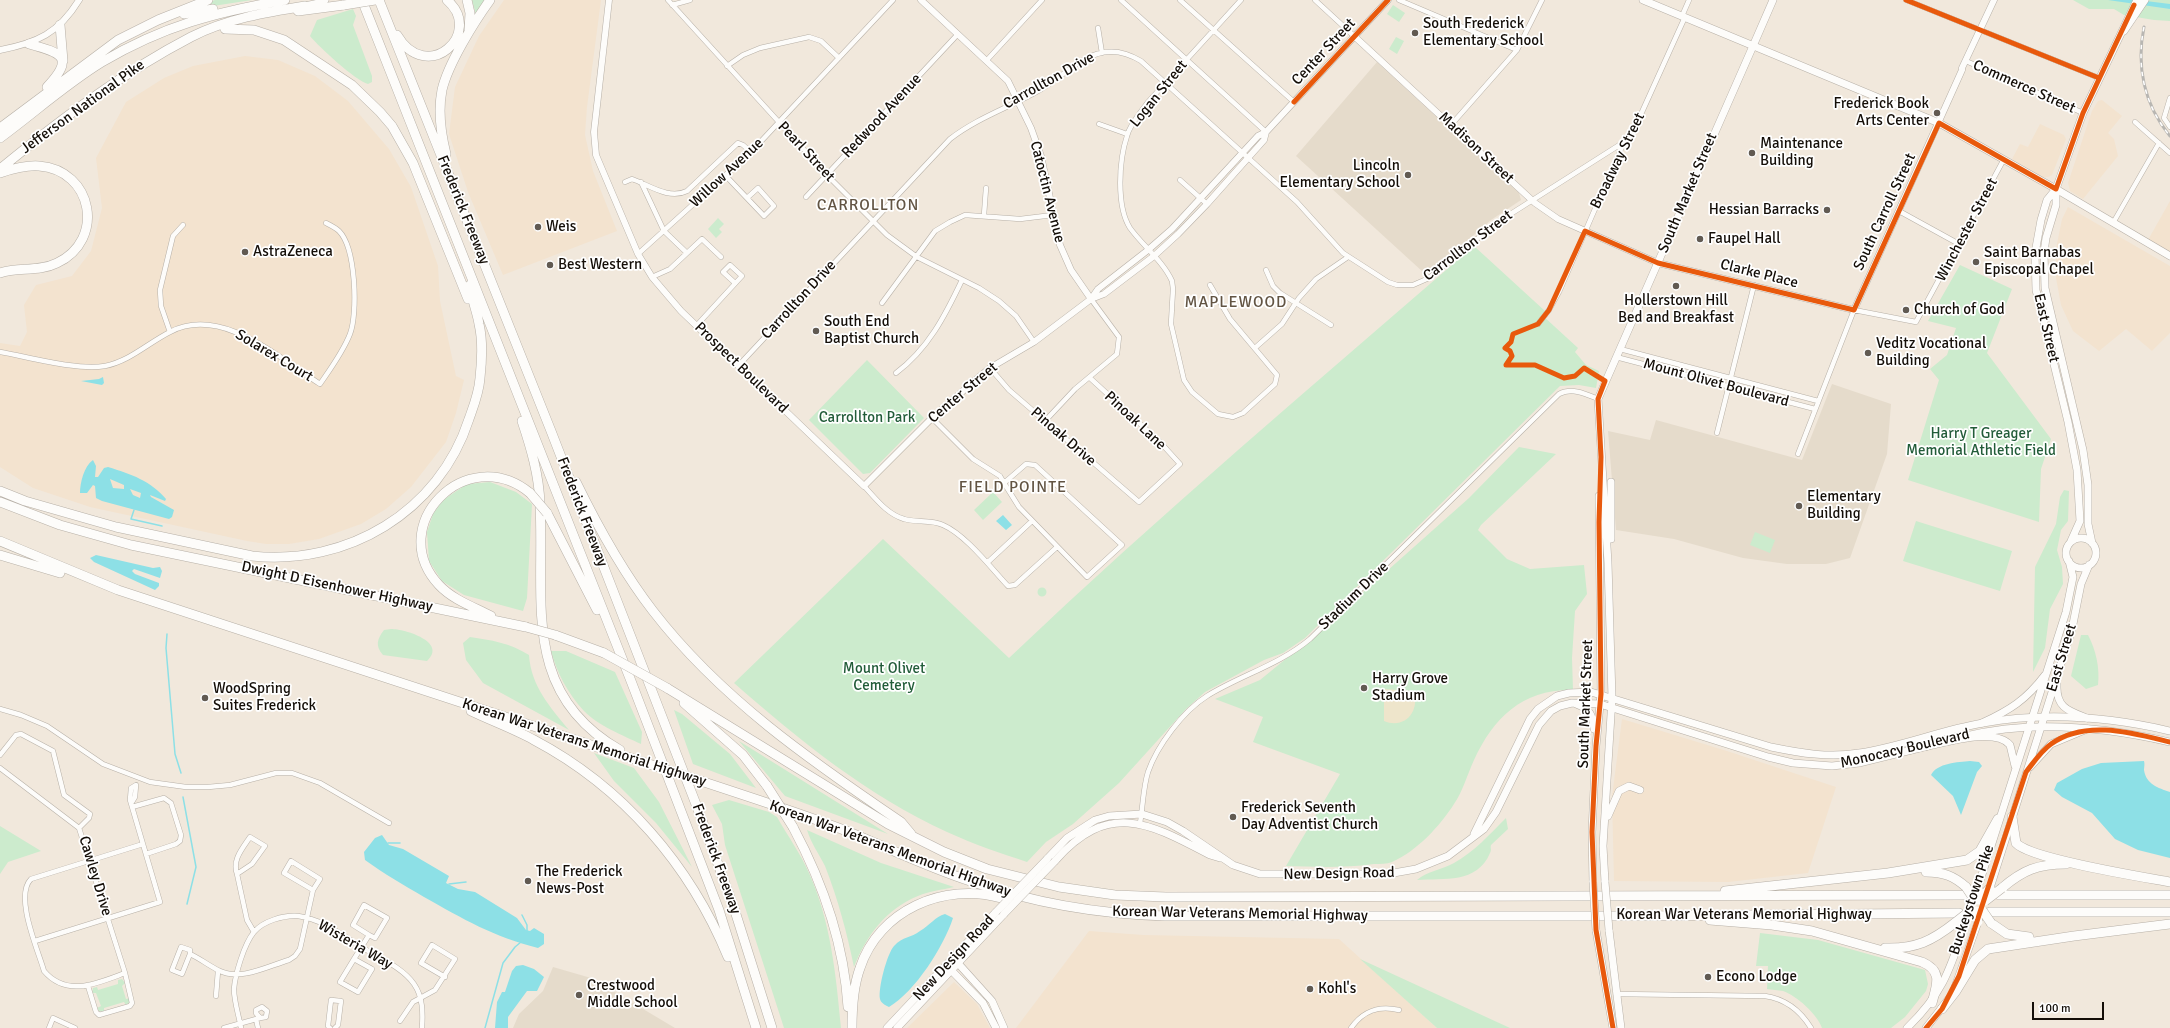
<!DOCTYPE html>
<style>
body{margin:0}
#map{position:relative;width:2170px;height:1028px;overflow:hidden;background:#f1e8dc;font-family:Signika,sans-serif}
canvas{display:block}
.scale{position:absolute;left:2032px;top:1002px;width:72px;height:18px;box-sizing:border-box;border:2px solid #140e08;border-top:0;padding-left:5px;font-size:12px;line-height:14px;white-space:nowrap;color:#140e08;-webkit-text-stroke:3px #fff;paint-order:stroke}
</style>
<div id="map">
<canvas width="2170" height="1028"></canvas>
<div class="scale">100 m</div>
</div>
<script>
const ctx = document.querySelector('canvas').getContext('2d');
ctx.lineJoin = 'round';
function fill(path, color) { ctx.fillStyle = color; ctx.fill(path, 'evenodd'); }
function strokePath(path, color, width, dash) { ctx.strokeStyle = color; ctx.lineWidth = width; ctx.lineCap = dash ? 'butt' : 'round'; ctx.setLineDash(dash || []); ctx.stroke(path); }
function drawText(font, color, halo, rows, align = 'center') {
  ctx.font = font + ' Signika,sans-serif'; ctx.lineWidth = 3.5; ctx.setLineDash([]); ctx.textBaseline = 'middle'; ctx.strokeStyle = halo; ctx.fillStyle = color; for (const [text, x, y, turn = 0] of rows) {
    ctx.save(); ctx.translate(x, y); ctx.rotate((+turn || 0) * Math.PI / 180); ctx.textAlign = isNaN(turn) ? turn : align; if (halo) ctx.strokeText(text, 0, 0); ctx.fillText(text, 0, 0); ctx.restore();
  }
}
fill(new Path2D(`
 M601,0L587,107L585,135L593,171L617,231L503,275L468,192L449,134L455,87L479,36L504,0Z
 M245,56L278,60L315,76L348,101L389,149L411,187L438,266L440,301L456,376L464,380L456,413L446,442L411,487L386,509L361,524L319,539L289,544H266L247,541L90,507L33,488L0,467V343L20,346L27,332L24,305L36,285L72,276L91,251L102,208L96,158L126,102L164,78L193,66Z
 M2102,100L2122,116L2108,133L2114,139L2118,156L2083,199L2070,191L2068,183L2092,111L2098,101Z
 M2040,124L2064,135L2066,139L2052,175L2048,177H2042L2012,159L2020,144L2028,147Z
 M2170,201V252L2148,240Z
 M2068,207L2170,266V333L2152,351L2126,329L2099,351L2073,331L2061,305L2056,278V249L2062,219Z
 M1622,719L1727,751L1836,787L1808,873L1728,882L1614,881L1612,797Z
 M1089,931L1143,935L1339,939L1437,1028H1016Z
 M954,982L977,1004L990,1028H907Z`), '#f3e3cf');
fill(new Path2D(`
 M1377,62L1519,193L1521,200L1491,220L1438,266L1423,272L1296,156Z
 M1832,384L1891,404L1887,454L1850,558L1826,564H1787L1743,558L1674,539L1616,530L1608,431L1650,440L1656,420L1802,460Z
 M553,967L591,978L675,1028H513L519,1014L543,991Z`), '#e5dbcb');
fill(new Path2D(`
 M215,0H252L187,10Z
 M472,0H487L476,15Z
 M2073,0H2170V21L2154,20L2124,15L2114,9H2089Z
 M1393,5L1405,13L1399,22L1387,14Z
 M353,9L356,16L353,25L372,76V82L368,84C356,81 318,46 310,36L317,20Z
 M1396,37L1404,41L1397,54L1389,49Z
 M718,218L724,224L719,229L722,232L716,238L708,229Z
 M1474,246L1545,311L1542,315L1578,348L1575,352L1586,365L1599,371L1596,388L1579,385L1560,386L1305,638L1283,653L1264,660L1205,692L1186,709L1119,783L1073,824L1046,842L1027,862C1000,853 973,844 947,832C868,796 799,740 734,683L883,539L1009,658C1159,515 1318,381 1474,246Z
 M1960,265L2012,289L1987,353L2051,439L2041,469L2039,522L1908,480L1939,380L1930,369L1947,355L1956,328L1928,321Z
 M867,360L924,418L870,473L863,474L809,420Z
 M1519,447L1556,454L1481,525L1478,530L1507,559L1530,569L1584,565L1587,594L1575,611L1572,658L1573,690C1523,689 1494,717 1474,760C1467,775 1463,791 1454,804C1440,826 1417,851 1392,862C1387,864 1380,864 1374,864C1345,868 1316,867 1286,866L1340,774L1253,742L1263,717L1215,699L1260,680L1315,635L1469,498Z
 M490,482L516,492L532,504L527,598L523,611L464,595L442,581L429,561L427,532L433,514L443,500L467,484Z
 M2064,490L2069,491L2068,521L2061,530L2057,550L2062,567L2063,584L2050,609L2045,648L2033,672L2035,567L2056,524L2060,497Z
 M993,492L1002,502L983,520L974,510Z
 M1916,521L2012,551L2000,591L1903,561Z
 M1755,532L1775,540L1770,553L1750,545Z
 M1037.5 592a4.5 4.5 0 1 1 9 0a4.5 4.5 0 1 1-9 0Z
 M391,629C405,629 448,642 427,661L383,655C375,646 377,639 384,630Z
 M2081,635H2088C2096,650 2100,668 2098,685L2086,689L2071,676Z
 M470,637C491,640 510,643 529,655C531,686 550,707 569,730L483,683L466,660L463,643Z
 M551,651H566L615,672L642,732L641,744C624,736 597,725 584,711C568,694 557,673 551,651Z
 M674,710L682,714L730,754L756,788L693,764Z
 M739,741L888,834L785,796Z
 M594,753L634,768L659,802L692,867L656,823L614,781Z
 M729,800L769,812L777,817C787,835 801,854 809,873C831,922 836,975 841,1028H784L725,845L722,824L712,805Z
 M1506,818L1508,829L1491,845C1490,849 1492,849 1490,853C1477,884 1444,878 1417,880C1427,871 1442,870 1454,863C1474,852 1490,834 1506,818Z
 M0,826L41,851L8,862L0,874Z
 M807,830L881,863L954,887C942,890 929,891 918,896C886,909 866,936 854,967C847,933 838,899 825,866C819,854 811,843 807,830Z
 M1760,933L1818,940L1925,970L1928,984L1926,991L1905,1017L1891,1028H1822C1817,1014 1797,996 1783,991C1778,990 1772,990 1767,989L1768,966H1756Z
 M1360,959L1510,1028H1437Z
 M122,979L125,983L122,986L126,999L130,998V1002L126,1005L124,1002L104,1008V1012L99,1011L97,1008L101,1006L96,993H92L93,988L97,987L98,990L118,984V980Z`), '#ccebcd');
fill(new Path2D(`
 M1384,689L1413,691C1421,710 1405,730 1384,721Z`), '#eee5cb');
fill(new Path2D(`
 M2108,0H2138L2170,4V9Z
 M103,377L104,383L102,385L81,381L99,379Z
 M93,460L96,466L95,477H98L104,468L108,467C131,474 151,481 166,499L165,501L150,495L151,497L174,510L172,517L169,519L102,501L96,498L95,486L93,485L87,493H80C80,483 84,466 93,460ZM110,479L124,485V489L113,488ZM130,489L141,493L140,498L133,495Z
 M1003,515L1012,525L1006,530L996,521Z
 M96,555L153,568L160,567L162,571L160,578L134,569L132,571L135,574L159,583V586L155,590L94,562L90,558Z
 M1970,761L1979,762L1982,766L1977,772L1961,815L1953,796L1931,775C1937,763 1958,762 1970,761Z
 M2144,761C2145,764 2144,767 2144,770C2146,784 2158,788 2170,792V858L2138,850L2115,839L2092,813L2062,797L2054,790L2057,783L2082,769L2101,763Z
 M382,835L389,845L403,849L449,876L446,883L458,889L475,892L517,918L526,930L530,931L534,928L544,934V944L538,948C494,937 463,919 424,897C404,885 384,874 365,860L364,852L375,838Z
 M945,914L953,918C944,946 915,992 889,1007C885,1005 881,1003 880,999C878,988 887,954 894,946C903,936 911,938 920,931C930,925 935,917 945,914Z
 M523,965L534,969L544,977L537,991H527L508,1017V1028H495L497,1002L502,992H505L512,971L516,966Z`), '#8de0e6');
strokePath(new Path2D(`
 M134,510L131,519L162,526
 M167,634L166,648L175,754L181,773
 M183,797L196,867L187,904
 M388,843H400
 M449,884L466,882
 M522,915L527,925V932
 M485,1028L503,963L515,947L521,942`), '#8de0e6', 1.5);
const minor = new Path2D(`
 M668,0L827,175L887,235L917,257L979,288L999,301L1016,316L1034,342
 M1121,0L1266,132
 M1180,0L1294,102
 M1315,0L1354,36
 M1399,0L1517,50
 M1906,0L2099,78
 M672,5L690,0
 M1682,16L1689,0
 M1098,28L1102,53
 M987,60L1042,0
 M1966,61L2083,113
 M727,66L743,55L760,48L809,37L821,41L839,58
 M2170,98L2164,118L2170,127
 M2135,122L2170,153
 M1099,124L1127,134
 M1451,125L1517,50L1542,0
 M725,175L764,216L774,206L758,188L747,198
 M1180,180L1207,204
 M625,182L632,179C649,185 669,200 687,191L738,143L743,145L751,152
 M641,182L664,231L687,253
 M806,197L958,34
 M1899,211L1959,244
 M984,215L986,188
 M2113,223L2159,143
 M638,254L751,152L893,0
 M1266,270L1273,286L1280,293L1331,325
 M652,277L670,269L702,239L721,257
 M1210,285L1230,319L1277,375L1275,384L1243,413L1233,417L1218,414L1192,392L1184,380L1171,324L1173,289L1172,281C1163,261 1143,246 1130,228C1116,206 1119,160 1127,136C1130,124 1141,112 1148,102L1241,0
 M882,303L935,231L950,222L965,215L1020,219L1053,215
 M1538,324L1549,310L1559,292L1624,142L1637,123L1685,17
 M697,325L742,276L730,265L723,272L735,283
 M170,332L161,306L160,290L173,236L183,225
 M1256,347L1282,324L1299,298L1316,279L1348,257
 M1620,349L1818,401
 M0,352C29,357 77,371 105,366C130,361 148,343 170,332C221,305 279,358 320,384C331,368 343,352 350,334C358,313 356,248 339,231C336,228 330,225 326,223
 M1616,357L1815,409
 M739,365L950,139C977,118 1008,108 1038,91C1057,81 1077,60 1097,54C1112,49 1128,53 1141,61L1297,202L1343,253L1388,282L1397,285H1413L1429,278L1498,222L1624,142
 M990,368L1009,390L1139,502L1180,464L1160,442L1090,378
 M896,373C928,349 945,316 962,280
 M932,418L973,459L1000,476L1004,483L1026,464L1035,465L1122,545L1087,577L1019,507L1004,483
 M1045,421L1075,389L1117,354L1119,337L1091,299
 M1717,433L1754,285
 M1798,454L1854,310L1916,322L2004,159
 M864,486C876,499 887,514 904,519C916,523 931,519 943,525C966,535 991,568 1008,586L1015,585L1057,547
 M988,562L1032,521
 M0,709L21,715L47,726L103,764L150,782L186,787H208L230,785L276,773H292L320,783L389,823
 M0,755L16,735L21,734L53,751L64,795L90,814L89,818L79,828
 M0,768L79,828L125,973L132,1003L130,1006L99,1015L96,1012L88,986
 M132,807L164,798L171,803L181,835L180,841L176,844L146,854
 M1140,823C1143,806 1143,788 1148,772C1157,746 1183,711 1207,696C1241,675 1279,665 1310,639L1559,394C1572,387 1586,394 1598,399
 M237,874C232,860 242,849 250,837L265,846L252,864L237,874L247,920L254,932
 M35,941L160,902L130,800L131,788L136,785L135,797L132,802
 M190,954V950L181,947L172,970L182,974L190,954C201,959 209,966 220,971C241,981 268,966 289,960L295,956L300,949L313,890L320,879L291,861L284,873L313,890
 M354,959L340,982L358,992L372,969L354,959L369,935L353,925L364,905L387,918L375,938L369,935
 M125,973C98,983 67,998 44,971C38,950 14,896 31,879L143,844
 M1616,994L1765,996C1786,999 1800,1010 1811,1028
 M216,996L218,971
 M256,1019L258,1028
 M400,1021L413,1002L435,990L455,959L432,945L421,963L445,977
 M49,1028L53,1018L75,1028
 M224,1028L260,1018L256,1013V1010L262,1007L267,1011L266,1017L260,1018
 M241,1028C239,1016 234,1002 234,989C235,975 244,944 254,932C263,921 284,915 298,916C322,919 342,935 363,948C380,958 403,968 414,984C423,997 423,1013 422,1028
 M330,1028L328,1026L331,1000L341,1001L338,1025L335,1028
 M1351,1028C1363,1011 1378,1005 1399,1010`);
const tertiary = new Path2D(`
 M609,0L594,132L596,155L638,254L652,277L681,311L864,486L932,418L979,377L990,368L1034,342L1091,299L1104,294L1154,256L1178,234L1207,204L1264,140L1266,132L1388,0
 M921,0L1008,81L1031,128L1041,156L1060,245L1071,270L1091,299
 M1354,36L1535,203L1558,219L1658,263L1854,310L1962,70
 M0,50C37,43 59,33 79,0
 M1962,68L1994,0
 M1091,299L1098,289L1148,250L1172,229L1258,136L1266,132`);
const secondary = new Path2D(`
 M2056,189L2170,256
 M1611,482V539
 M1576,704C1590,709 1593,715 1594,729
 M1966,736C2031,720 2105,727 2170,742
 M1608,816L1619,791L1629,786L1640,790
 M1474,834L1530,719L1538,709L1557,696L1569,693L1591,692L1771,747C1800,753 1829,758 1859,753C1901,747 1941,730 1983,723C2044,712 2110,717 2170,731
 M1047,859L1067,838L1095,820L1109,816L1142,814L1167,822L1183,831L1233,865L1260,874H1388L1416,869L1448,856L1484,829L1496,812L1539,725L1551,711L1560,706L1572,703L1600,704L1768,757L1793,763L1832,766L1859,763L1928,746
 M1055,861C1109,800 1149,823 1210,855L1220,858
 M1593,882L1592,832L1596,746L1601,694L1599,496
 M1605,882L1603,846L1612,698L1608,563L1598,399L1753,46
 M1596,930L1613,1028
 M1609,930L1621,1028
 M956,961L992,1001L1004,1028
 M949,968L983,1003L996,1028
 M887,1028L996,912
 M897,1028L1004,914`);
const primary = new Path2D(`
 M1643,0L1939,123L2056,189
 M305,6L323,2L325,0
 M2124,31L2145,0
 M1753,46L1773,0
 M2056,189V205L2046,238L2044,252L2045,288L2083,450L2088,485V524L2092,543
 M2066 553a15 15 0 1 1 30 0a15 15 0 1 1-30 0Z
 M2071,541L2080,521L2077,470L2068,422L2036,290L2035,253L2041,220L2047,200L2056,189L2083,113L2137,0
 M2057,685C2056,708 2069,711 2087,718
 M1982,723C2010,710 2026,700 2045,675
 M1924,747C1945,743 1995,727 2010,745L2015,766
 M2030,767L2051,744L2087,729
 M1978,887L2066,612L2073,577L2069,561
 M1990,888L2072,629L2081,584L2089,565
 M1955,987L1978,922
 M1907,1028C1944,992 1950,969 1966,922
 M1926,1028L1944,1005`);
const motorway = new Path2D(`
 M362,0L631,681L719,910L756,1028
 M379,0L551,431L699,812L734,908L772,1028
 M467,0L470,13L469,30
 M298,11L344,5
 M184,14L213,9
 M60,25L63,61
 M225,29L254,30L284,40L352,85L380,112L392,126L413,163L468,299
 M397,35C427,86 485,33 447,0
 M29,44C62,53 75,57 47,87
 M0,128L118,40L158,20L208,0
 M0,138C34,113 66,84 102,62C163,26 216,12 285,0
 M446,154C441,134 438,110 442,90C448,64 474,22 490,0
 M0,169C60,120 122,73 191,37C226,19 267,12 305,6
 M0,173C12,169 26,165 39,166C93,170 106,240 57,263C39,272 18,267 0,273
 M522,421C531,448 539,475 540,504C545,600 520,693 620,750
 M576,482C598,527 622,571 653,611C720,698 811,761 901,822L911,834
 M0,491L25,501L116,527L252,556C347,566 439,512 469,419C474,405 479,393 480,378C482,360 483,341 479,324C477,311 471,298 470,285
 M0,502L60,525L131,545L526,627
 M547,513L597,610
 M0,541L118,590L649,764
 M0,555L60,573
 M491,616C474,607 453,600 439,585C384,526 466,441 530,493
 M555,635L604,653
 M667,688L888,824L944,852L987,869L1059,887L1115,895L1166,897L1964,895
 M684,703L743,755L767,786
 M471,711C492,721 514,729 534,740C623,787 690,865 728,957
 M701,781C749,797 797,812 844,830C886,847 927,867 970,881C1033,903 1098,914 1165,916H1642L1959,913
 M2012,817L2016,843C2030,859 2143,877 2170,882
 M793,827C823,883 844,943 848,1007
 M1926,872C1943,872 1954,876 1966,887
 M2002,888C2023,870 2038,864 2066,864
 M1725,891L1888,873L1967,860L1980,851L1998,819
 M1999,895H2170
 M1990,912H2170
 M1710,920L1772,925L1812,931L1922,962C1943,971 1937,984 1932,1003
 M1991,923L2007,934L2029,937
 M1885,948C1916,949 1932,941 1956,922
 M1942,1009L1956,991L1975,960L1988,949L2074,936L2170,924
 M852,1028C852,1007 853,987 860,968C879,910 944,882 1001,898`);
strokePath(minor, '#b7b0a7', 5.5);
strokePath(tertiary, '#b7b0a7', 7);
strokePath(secondary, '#b7b0a7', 8);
strokePath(primary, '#b7b0a7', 8);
strokePath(motorway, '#b7b0a7', 10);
strokePath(minor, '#fdfcfa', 4.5);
strokePath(tertiary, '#fdfcfa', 6);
strokePath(secondary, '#fdfcfa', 7);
strokePath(primary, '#fdfcfa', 7);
strokePath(motorway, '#fdfcfa', 9);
const rail = new Path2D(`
 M2144,27C2136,66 2144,105 2170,136`);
strokePath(rail, '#b8b6b2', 3);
strokePath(rail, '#fff', 1.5, [4.5]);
const secondaryBridge = new Path2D(`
 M1593,882L1596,930
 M1605,882L1609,930
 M996,912L1047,859
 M1004,914L1055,861`);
const primaryBridge = new Path2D(`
 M1966,922L1970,911`);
const motorwayBridge = new Path2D(`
 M344,5L375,0
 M530,493L547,513
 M526,627L555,635
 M604,653L667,688
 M649,764L701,781
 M767,786L793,827
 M1966,887L1974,899
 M1978,887L1979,900
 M1979,900L1990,888
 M1985,901L2002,888
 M1982,910L1991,923
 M1976,911L1978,922
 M1956,922L1970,911`);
strokePath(secondaryBridge, '#b7b0a7', 8, []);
strokePath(primaryBridge, '#b7b0a7', 8, []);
strokePath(motorwayBridge, '#b7b0a7', 10, []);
strokePath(secondaryBridge, '#fdfcfa', 7);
strokePath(primaryBridge, '#fdfcfa', 7);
strokePath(motorwayBridge, '#fdfcfa', 9);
strokePath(new Path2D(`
 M1906,0L2099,78
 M1294,102L1388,0
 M1613,1028L1596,930L1592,832L1596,746L1601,694L1599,522L1601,457L1598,399L1605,381L1584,368L1575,376L1564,378L1535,365H1506L1512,356L1510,351L1505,348L1511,342L1513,334L1538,324L1549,310L1585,231L1658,263L1854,310L1939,123L2056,189L2083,113L2134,5
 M1926,1028L1942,1009L1959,976L2026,772C2034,762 2041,751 2051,744C2085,719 2133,733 2170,742`), '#e8590c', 5);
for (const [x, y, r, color] of [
 [1415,33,4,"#615a52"],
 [1937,113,4,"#615a52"],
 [1752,153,4,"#615a52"],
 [1408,175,4,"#615a52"],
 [1827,210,4,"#615a52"],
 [538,227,4,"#615a52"],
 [1700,239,4,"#615a52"],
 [245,252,4,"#615a52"],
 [1976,262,4,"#615a52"],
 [550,265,4,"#615a52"],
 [1676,286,4,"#615a52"],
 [1906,310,4,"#615a52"],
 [816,331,4,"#615a52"],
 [1868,353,4,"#615a52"],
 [1799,506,4,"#615a52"],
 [1364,688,4,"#615a52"],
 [205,698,4,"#615a52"],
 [1233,817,4,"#615a52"],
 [528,881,4,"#615a52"],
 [1708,977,4,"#615a52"],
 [1310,989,4,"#615a52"],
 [579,995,4,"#615a52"]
]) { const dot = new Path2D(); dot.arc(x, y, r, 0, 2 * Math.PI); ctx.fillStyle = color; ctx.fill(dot); strokePath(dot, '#fff', 1.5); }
drawText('15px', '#140e08', '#fff', [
 ["South Frederick",1423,24],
 ["Elementary School",1423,41],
 ["Frederick Book",1929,104,"right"],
 ["Arts Center",1929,121,"right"],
 ["Maintenance",1760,144],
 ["Building",1760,161],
 ["Lincoln",1400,166,"right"],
 ["Elementary School",1400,183,"right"],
 ["Hessian Barracks",1819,210,"right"],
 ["Weis",546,227],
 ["Faupel Hall",1708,239],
 ["AstraZeneca",253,252],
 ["Saint Barnabas",1984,253],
 ["Episcopal Chapel",1984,270],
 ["Best Western",558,265],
 ["Hollerstown Hill",1676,301,"center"],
 ["Bed and Breakfast",1676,318,"center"],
 ["Church of God",1914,310],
 ["South End",824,322],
 ["Baptist Church",824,339],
 ["Veditz Vocational",1876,344],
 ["Building",1876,361],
 ["Elementary",1807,497],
 ["Building",1807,514],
 ["Harry Grove",1372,679],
 ["Stadium",1372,696],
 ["WoodSpring",213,689],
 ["Suites Frederick",213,706],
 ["Frederick Seventh",1241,808],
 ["Day Adventist Church",1241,825],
 ["The Frederick",536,872],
 ["News-Post",536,889],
 ["Econo Lodge",1716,977],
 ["Crestwood",587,986],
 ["Middle School",587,1003],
 ["Kohl's",1318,989]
], 'left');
drawText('15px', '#140e08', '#fff', [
 ["Center Street",1324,52,-47],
 ["Carrollton Drive",1049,81,-29],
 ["Commerce Street",2024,87,24],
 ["Logan Street",1159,94,-51],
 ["Jefferson National Pike",83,107,-36],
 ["Redwood Avenue",882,116,-47],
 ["Madison Street",1476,148,43],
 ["Pearl Street",806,152,47],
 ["Broadway Street",1618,161,-64],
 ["Willow Avenue",727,173,-43],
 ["Catoctin Avenue",1047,192,76],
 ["South Market Street",1688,193,-67],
 ["Frederick Freeway",463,210,68],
 ["South Carroll Street",1885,212,-65],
 ["Winchester Street",1967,230,-62],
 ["Carrollton Street",1468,246,-37],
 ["Clarke Place",1759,274,14],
 ["Carrollton Drive",799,300,-47],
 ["East Street",2046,328,77],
 ["Solarex Court",274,356,31],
 ["Prospect Boulevard",741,368,44],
 ["Mount Olivet Boulevard",1716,383,15],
 ["Center Street",963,393,-40],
 ["Pinoak Lane",1135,421,43],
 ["Pinoak Drive",1063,437,41],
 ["Frederick Freeway",582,512,69],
 ["Dwight D Eisenhower Highway",337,587,12],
 ["Stadium Drive",1354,596,-44],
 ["East Street",2062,658,-73],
 ["South Market Street",1586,704,-88],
 ["Korean War Veterans Memorial Highway",584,743,18],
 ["Monocacy Boulevard",1905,749,-13],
 ["Korean War Veterans Memorial Highway",890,849,20],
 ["Frederick Freeway",716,859,70],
 ["New Design Road",1339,874,-1],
 ["Cawley Drive",95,876,73],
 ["Buckeystown Pike",1972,900,-72],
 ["Korean War Veterans Memorial Highway",1240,914,1],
 ["Korean War Veterans Memorial Highway",1744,915],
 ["Wisteria Way",355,945,30],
 ["New Design Road",954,958,-47]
]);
drawText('15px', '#225c39', '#fff', [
 ["Carrollton Park",867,418],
 ["Harry T Greager",1981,434],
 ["Memorial Athletic Field",1981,451],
 ["Mount Olivet",884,669],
 ["Cemetery",884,686]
]);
ctx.letterSpacing = '1px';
drawText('16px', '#625443', '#fff', [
 ["CARROLLTON",868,206],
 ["MAPLEWOOD",1236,303],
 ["FIELD POINTE",1013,488]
]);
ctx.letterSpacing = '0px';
</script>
